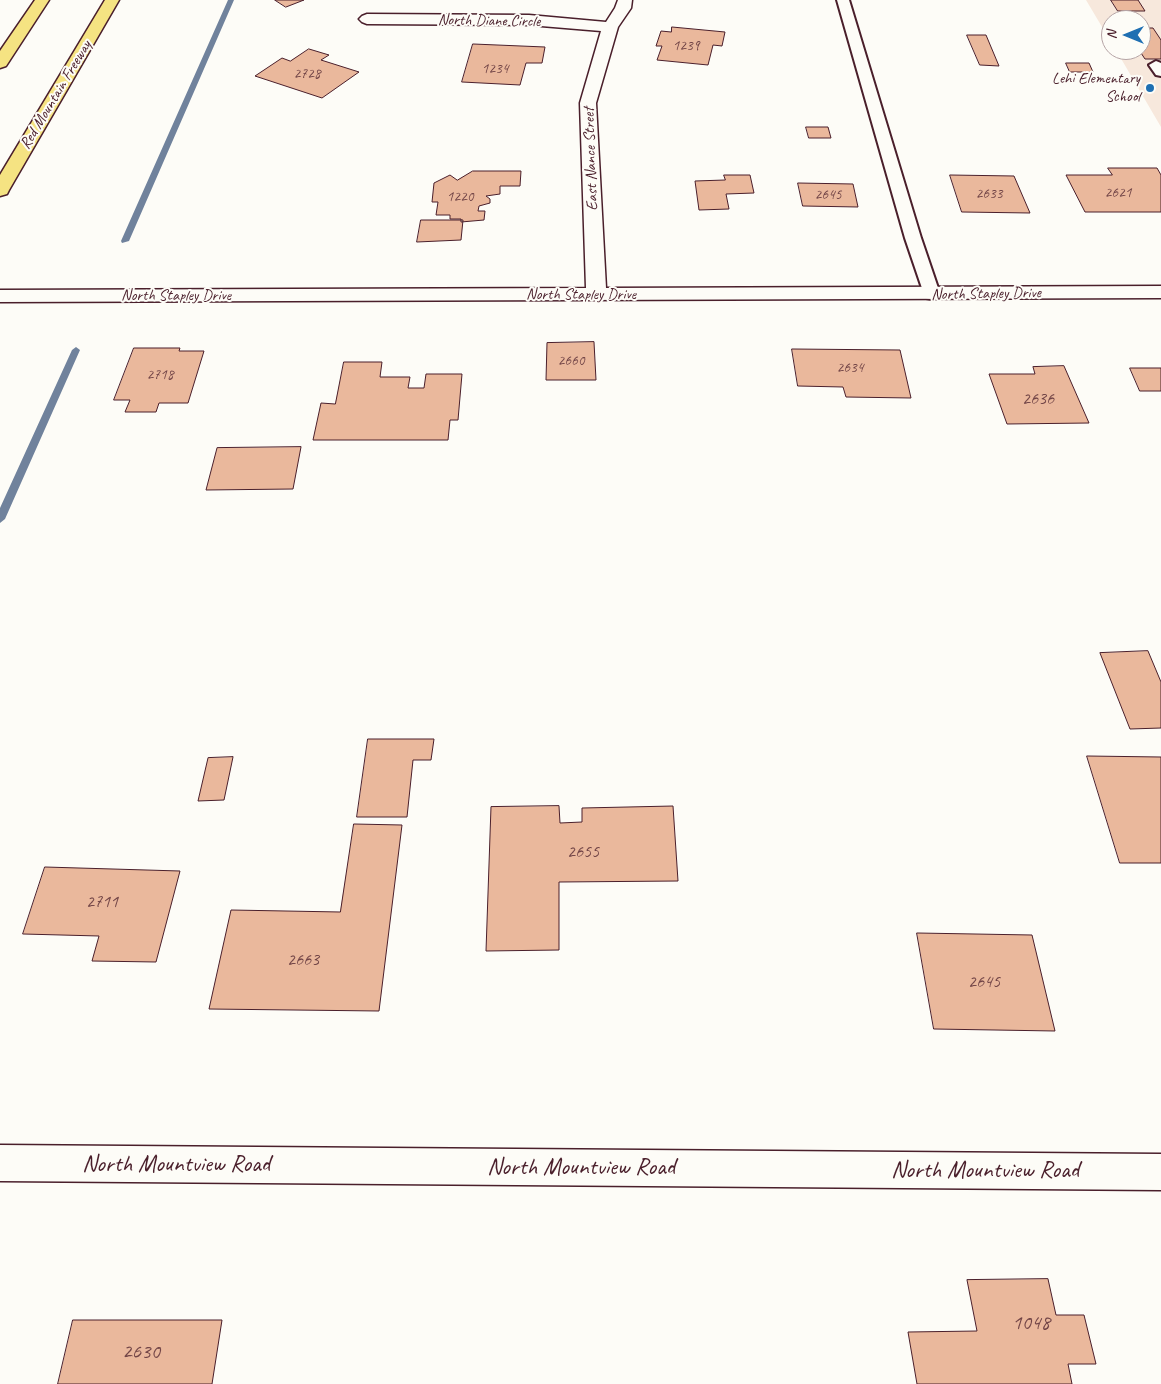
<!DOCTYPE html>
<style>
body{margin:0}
#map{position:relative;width:1161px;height:1384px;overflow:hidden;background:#fdfcf7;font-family:Caveat,sans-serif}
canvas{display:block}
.north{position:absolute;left:1101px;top:10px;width:50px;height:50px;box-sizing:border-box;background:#fdfcf7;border:1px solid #b5a4a5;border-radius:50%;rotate:270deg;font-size:14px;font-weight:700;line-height:20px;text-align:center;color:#4a1f2b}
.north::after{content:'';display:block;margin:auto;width:18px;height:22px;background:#1f6fb2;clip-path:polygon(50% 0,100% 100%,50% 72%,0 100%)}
</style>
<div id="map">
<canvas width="1161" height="1384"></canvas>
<div class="north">N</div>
</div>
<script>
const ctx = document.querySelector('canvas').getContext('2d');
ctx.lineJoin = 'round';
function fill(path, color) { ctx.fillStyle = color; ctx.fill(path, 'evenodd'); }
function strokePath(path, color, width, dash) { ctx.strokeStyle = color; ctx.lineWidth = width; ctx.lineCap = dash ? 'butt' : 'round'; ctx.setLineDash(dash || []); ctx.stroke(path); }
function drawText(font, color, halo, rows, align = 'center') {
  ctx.font = font + ' Caveat,sans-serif'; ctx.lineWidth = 4; ctx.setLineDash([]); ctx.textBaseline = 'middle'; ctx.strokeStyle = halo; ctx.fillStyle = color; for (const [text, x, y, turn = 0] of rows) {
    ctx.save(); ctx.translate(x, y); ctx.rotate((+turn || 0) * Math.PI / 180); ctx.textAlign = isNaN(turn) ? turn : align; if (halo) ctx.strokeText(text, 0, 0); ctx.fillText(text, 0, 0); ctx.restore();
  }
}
fill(new Path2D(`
 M1086,0H1161V127L1116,50H1141V20H1111V42Z`), '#f7e8dc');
fill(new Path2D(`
 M228,0H234L129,241L122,243L121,241Z
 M76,347L80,350L5,519L0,523V508L72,350Z`), '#70829c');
const building = new Path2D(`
 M275,0H304L286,7Z
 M1111,0H1138L1145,11H1118Z
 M672,27L725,32L722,46L713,45L708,65L657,60L662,46H656L661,31L671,32Z
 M1141,28H1153L1161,40V59H1145L1139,50H1141Z
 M967,35H986L999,66L980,65Z
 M473,44L545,47L542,63H526L520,85L462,82Z
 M309,49L329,55L321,60L359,72L322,98L255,76L282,58L290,61Z
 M1066,63H1089L1093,72H1070Z
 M806,127H828L831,138H809Z
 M1108,168H1157L1161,175V212H1085L1066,175H1112Z
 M473,171H521L520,186H500V194L486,196L490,199V203L479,206L478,211H485L484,220L461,222V219H450V215H436L438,202H432L434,183L450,175L457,180Z
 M724,175H750L754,193L726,194L729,209L699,210L695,181L725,180Z
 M950,175L1014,176L1030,213L962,212Z
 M798,183L853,184L858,207L803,206Z
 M421,220H463L461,240L417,242Z
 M594,342L596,380H546L547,343Z
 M134,348H180L179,351H204L188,403H159L156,412H125L130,400H114Z
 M792,349L900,350L911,398L846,397L843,387L798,386Z
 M344,362H382L380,377H410L408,388H424L426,374H462L458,420H450L448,440H313L321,403L335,404Z
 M1064,366L1089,423L1007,424L989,374H1035L1033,367Z
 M1130,368H1161V391H1140Z
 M301,447L293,489L206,490L217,448Z
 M1148,651L1161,682V728L1130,729L1100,653Z
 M368,739H434L431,760H413L407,817H357Z
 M1087,756L1161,757V863H1120Z
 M233,757L224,800L198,801L208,758Z
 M559,806L560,823L582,822V808L673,806L678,881L559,882V950L486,951L491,807Z
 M354,824L402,825L379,1011L209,1009L231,910L340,912Z
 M45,867L180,871L156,962L92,961L99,936L23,934Z
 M917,933L1032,935L1055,1031L934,1029Z
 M1048,1279L1056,1315H1084L1096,1364H1068L1072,1384H917L908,1332L977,1331L967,1280Z
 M73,1320H222L212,1384H58Z`);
fill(building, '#eab89c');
strokePath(building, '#4a1f2b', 1);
const lane = new Path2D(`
 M837,0H849L921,238L940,294L938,298L932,299L926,298L924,294L905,238Z
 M1156,61L1161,63V76L1156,75L1149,65Z`);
const street = new Path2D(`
 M618,0H632L631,8L618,27L596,103L606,288L1161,286V298L0,302V290L586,288L580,103L601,31L529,25L367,24L362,22L359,19L362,16L367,14L529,15L606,22L615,8Z
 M0,1145L1161,1154V1190L0,1181Z`);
const highway = new Path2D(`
 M35,0H49L6,66L0,68V51Z
 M105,0H119L9,190L7,194L0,196V175Z`);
strokePath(lane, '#4a1f2b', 4);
strokePath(street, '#4a1f2b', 3);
strokePath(highway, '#4a1f2b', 3);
fill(lane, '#fdfcf7');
fill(street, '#fdfcf7');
fill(highway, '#f5e382');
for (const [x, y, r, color] of [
 [1150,88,5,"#1f6fb2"]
]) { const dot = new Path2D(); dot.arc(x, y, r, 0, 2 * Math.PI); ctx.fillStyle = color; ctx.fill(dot); strokePath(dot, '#fdfcf7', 2); }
drawText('15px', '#724547', null, [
 ["1239",686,46],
 ["1234",495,69],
 ["2728",307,74],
 ["2621",1118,193],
 ["2633",989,194],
 ["2645",828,195],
 ["1220",460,197],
 ["2660",571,361],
 ["2634",850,368],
 ["2718",160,375]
]);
drawText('16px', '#4a1f2b', '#fdfcf7', [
 ["North Diane Circle",489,21,1],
 ["Red Mountain Freeway",56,95,-59],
 ["East Nance Street",591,159,-92],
 ["North Stapley Drive",986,294,-1],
 ["North Stapley Drive",581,295],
 ["North Stapley Drive",176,296]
]);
drawText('16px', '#4a1f2b', '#fdfcf7', [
 ["Lehi Elementary",1140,79],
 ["School",1140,97]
], 'right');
drawText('18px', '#724547', null, [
 ["2636",1038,399],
 ["2655",583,852],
 ["2711",102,902],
 ["2663",303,960],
 ["2645",984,982]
]);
drawText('21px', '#724547', null, [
 ["1048",1031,1323],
 ["2630",141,1352]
]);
drawText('24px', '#4a1f2b', '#fdfcf7', [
 ["North Mountview Road",176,1165],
 ["North Mountview Road",581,1168],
 ["North Mountview Road",985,1171]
]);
</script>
